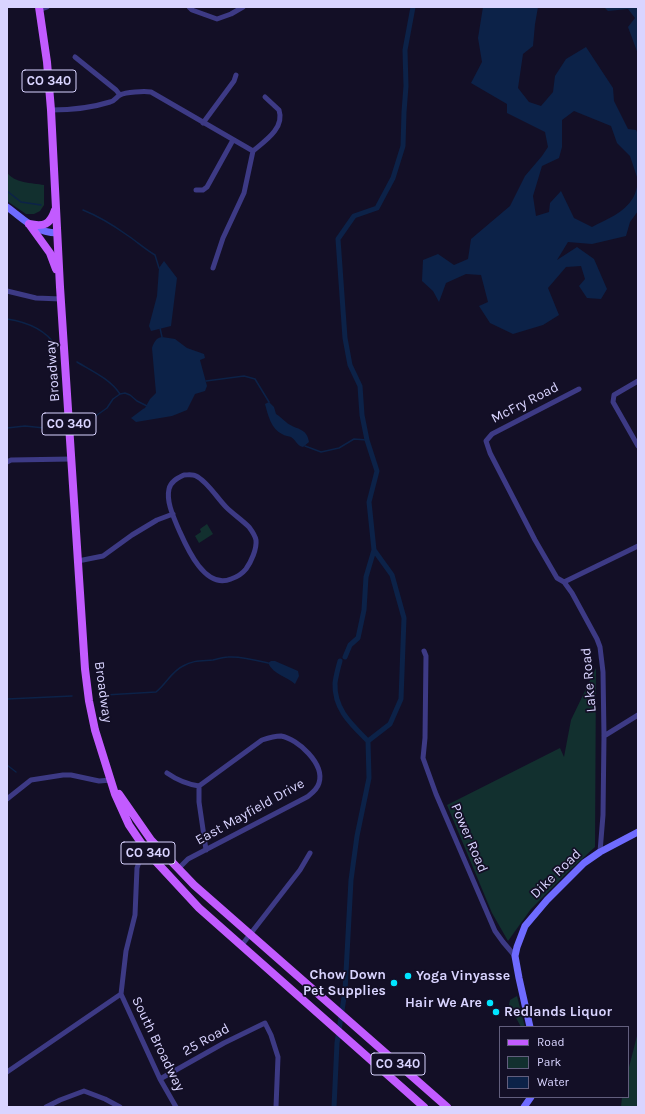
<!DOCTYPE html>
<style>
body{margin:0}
#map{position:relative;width:645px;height:1114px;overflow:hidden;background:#130f26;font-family:Karla,sans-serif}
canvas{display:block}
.frame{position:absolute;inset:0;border:8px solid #d9d4ff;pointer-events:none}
.legend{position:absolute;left:499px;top:1026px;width:130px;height:72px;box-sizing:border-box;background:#130f26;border:1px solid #625e7d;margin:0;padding:5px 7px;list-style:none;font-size:12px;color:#d9d4ff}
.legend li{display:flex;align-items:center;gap:8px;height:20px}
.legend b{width:20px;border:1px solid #625e7d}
</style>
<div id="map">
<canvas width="645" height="1114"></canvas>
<div class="frame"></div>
<ul class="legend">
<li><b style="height:5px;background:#c25bff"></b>Road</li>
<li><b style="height:11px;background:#12302f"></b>Park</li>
<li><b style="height:11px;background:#0c2248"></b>Water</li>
</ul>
</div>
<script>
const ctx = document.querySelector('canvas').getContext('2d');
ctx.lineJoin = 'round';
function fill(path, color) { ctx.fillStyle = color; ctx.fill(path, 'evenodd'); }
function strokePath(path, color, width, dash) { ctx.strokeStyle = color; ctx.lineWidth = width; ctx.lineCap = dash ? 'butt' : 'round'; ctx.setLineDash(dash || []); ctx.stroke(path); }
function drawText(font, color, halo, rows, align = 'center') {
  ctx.font = font + ' Karla,sans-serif'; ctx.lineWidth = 3.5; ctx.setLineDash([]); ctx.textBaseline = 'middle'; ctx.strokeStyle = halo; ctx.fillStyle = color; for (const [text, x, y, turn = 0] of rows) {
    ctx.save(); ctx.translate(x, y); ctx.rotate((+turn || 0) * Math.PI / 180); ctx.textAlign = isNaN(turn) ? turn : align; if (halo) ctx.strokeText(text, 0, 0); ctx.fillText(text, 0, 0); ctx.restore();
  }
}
fill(new Path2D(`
 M7,172C13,183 33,183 44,185V205L40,211L34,214H26L7,201Z
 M207,524L213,534L199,543L195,536L201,532L200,529Z
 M596,668L595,847L569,871L531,909L508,941L492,913L447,805L560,748L564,757L571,720Z
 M517,996L525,1027H521L509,1005L510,1000Z
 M638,1032V1107H621L622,1097H628V1071Z`), '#12302f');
fill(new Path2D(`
 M483,7H538L535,24L533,46L523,54L518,88L529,102L541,106L553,92L555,76L566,59L586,47L613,88L614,101L628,129L636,130L638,134V180L630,156L617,143L611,126L574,111L562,120V147L559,158L542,166L533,196L536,216L549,212L550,203L561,191L574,218L592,227C607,219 624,213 633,198C636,193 637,187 638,182V211L630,222L626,236L592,244L568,242L557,260L577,247L594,259L607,289L601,299L587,298L579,286L585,279L581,266L566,267L548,288L559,315L543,325L513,334L490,323L479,306L488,302L481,275L466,274L446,283L439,302L433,291L422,281L423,260L438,254L454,265L468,259L471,239L510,206L525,176L542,156L548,147L545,132L507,113V104L471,83L482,62L478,38Z
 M604,7H638V54L628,27L635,18L628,9L608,11Z
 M164,261L177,278L171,326L151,331L149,326L157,296L159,268Z
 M162,337L175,339L187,348L204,354L205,358L200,360L207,386L205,391L195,394L187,410L172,416L136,422L131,418L143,409L145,408L150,399L156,393L152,348C154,342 156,338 162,337Z
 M269,402L274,407L276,414C280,416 282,419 286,422C295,430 307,427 309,442L303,447C296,445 297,441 291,437C289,436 285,436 282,434C271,429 268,415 265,404Z
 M271,661H275L298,671L299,676L295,684C286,676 274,675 268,663Z`), '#0c2248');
strokePath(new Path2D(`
 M7,191L21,202L41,205
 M83,210C98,216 113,225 127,235C136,241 145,249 155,255L159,268
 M7,319C27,322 45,329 56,346
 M160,328L162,337
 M77,362C92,371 110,379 120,394
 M206,381L244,376L255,379L269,402
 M90,420L107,408L113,399L120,394L125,393L130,395L137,401L147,406
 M7,428L25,426L54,429
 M305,446L321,452L339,448L354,439L367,440
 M105,695L156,692C166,684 172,671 183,666C193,660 202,661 213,660C218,659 223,657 228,657C241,656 256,660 268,663
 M7,699L72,696
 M7,765L16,772`), '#0c2248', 1.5);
strokePath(new Path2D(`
 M345,657L350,645L358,638L364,610L366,577L374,550
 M368,741L390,724L401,699L404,618L392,575L374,550L369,502L377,471L367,440L362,415L360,386L350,365L345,338L338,239L354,216L377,208L393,178L403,146L404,112L406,86L405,50L413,7
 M334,1107L337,1043L345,991L351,880L357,836L369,778L368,741C351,724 334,709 335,683C336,676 338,668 340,661`), '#0c2248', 5);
strokePath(new Path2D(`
 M189,7L192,10L217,19L231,14L243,7
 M39,10L47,7
 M75,57L116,90L120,95
 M51,110C71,110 91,108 110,102C115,101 116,97 120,95C126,92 144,91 151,92L253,151
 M203,123L234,81L236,75
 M253,151C265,141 285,128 279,110L265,97
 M196,190H203L207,187L233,140
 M213,268L223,238L244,193L253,151
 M7,291L36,298L61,299
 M638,381L614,395L613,402L638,446
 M579,389L492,434L486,441L490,453L535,540L557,578L564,582L572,593L597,639L600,647L603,672L604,736L603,815L600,852
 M7,462L11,460L72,459
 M184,475C188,475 193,474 196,476C207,481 217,498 226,507C233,514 242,520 249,527C252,531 255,535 256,540C257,549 251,562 246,569C242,574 237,577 231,579C205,590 187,548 179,530C174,518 166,502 169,489C171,481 178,478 184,475Z
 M78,561L103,556L132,535L157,520L173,514
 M564,582L638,546
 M424,651L426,656L425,738L423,758L436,794L495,931L503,942L515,956
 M604,736L638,715
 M167,773C177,780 186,784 199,786
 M199,786V802L206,850
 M7,799L31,780L63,775H71L99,781L111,780
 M148,853L139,862L137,868L135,915L126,951L121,994L160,1079L176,1107
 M178,869L188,859L307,797C312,793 317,790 319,783C325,764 298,739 281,736C274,736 268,738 262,740L199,786
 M241,946L300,870L310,853
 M7,1072L121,994
 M160,1079L224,1043L265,1023L271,1035L278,1057L276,1107
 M46,1107L60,1100L84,1091L105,1099L120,1107`), '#3d3a85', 5);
strokePath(new Path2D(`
 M7,207C25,220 34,232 57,233
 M530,1027L519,978L515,956L517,947L525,926L547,900L584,863L600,852L638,832
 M524,1107L531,1097`), '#6f6bff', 7);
strokePath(new Path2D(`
 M39,7L47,62L51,110L60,287L85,669L89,701L95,730L115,794L129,825L148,853L199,908L424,1107
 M29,224L50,253L56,269
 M29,224C44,227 50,225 55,210
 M119,794L151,840L194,885L447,1107`), '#c25bff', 8);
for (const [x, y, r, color] of [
 [408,976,4,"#00e5ff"],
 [394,983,4,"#00e5ff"],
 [490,1003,4,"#00e5ff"],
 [496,1012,4,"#00e5ff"]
]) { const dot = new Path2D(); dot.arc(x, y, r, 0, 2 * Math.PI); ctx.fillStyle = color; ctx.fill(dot); strokePath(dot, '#130f26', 1.5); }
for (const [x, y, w] of [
 [49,81,54],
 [69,424,54],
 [148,853,54],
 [398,1064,54]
]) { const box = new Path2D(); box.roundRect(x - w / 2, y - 11, w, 22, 3); ctx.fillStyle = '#130f26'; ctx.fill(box); strokePath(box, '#d9d4ff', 1); }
drawText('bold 13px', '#d9d4ff', null, [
 ["CO 340",49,81],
 ["CO 340",69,424],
 ["CO 340",148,853],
 ["CO 340",398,1064]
]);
drawText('14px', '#d9d4ff', '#130f26', [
 ["Broadway",53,371,-94],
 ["McFry Road",525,403,-27],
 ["Lake Road",589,680,-95],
 ["Broadway",103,692,82],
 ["East Mayfield Drive",250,812,-29],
 ["Power Road",469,838,67],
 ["Dike Road",556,874,-44],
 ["25 Road",206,1040,-29],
 ["South Broadway",158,1044,64]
]);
drawText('bold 14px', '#d9d4ff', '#130f26', [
 ["Chow Down",386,975],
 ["Pet Supplies",386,991],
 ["Yoga Vinyasse",416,976,"left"],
 ["Hair We Are",482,1003],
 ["Redlands Liquor",504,1012,"left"]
], 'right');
</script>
